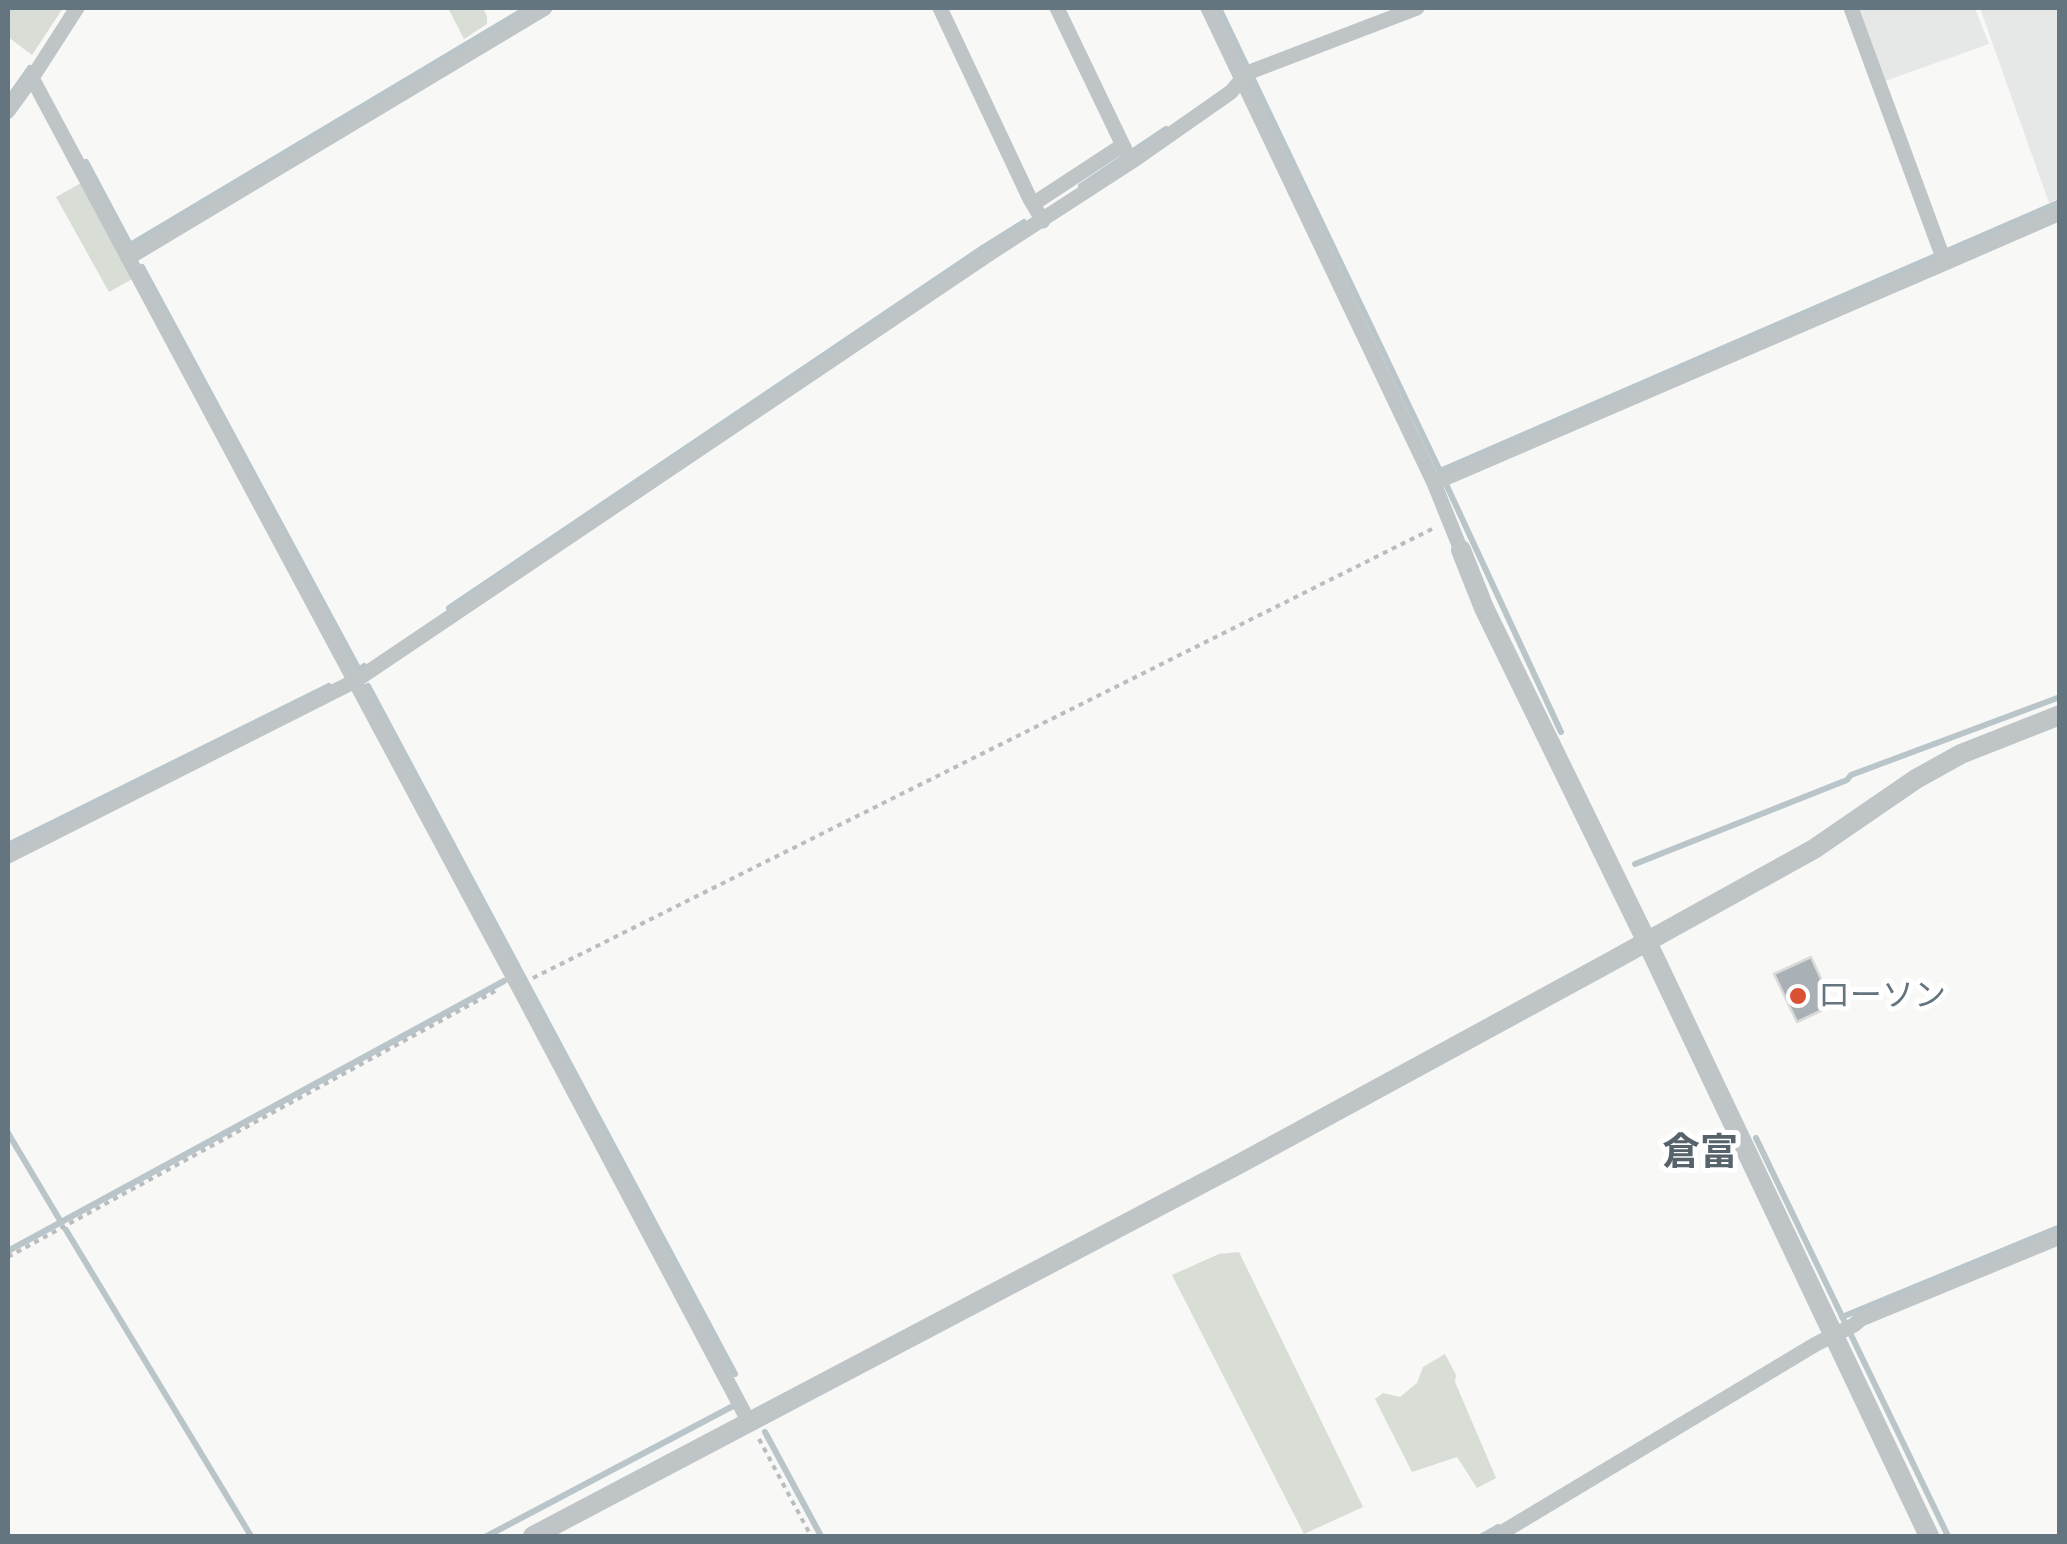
<!DOCTYPE html>
<meta charset="utf-8">
<style>
body{margin:0}
#map{position:relative;width:2067px;height:1544px;overflow:hidden;background:#f8f8f6;font-family:"Asap Condensed",sans-serif}
canvas{display:block}
.frame{position:absolute;inset:0;border:10px solid #65757f;pointer-events:none}
</style>
<div id="map">
<canvas width="2067" height="1544"></canvas>
<div class="frame"></div>
</div>
<script>
const ctx = document.querySelector('canvas').getContext('2d');
ctx.lineJoin = 'round';
function fill(path, color) { ctx.fillStyle = color; ctx.fill(path, 'evenodd'); }
function strokePath(path, color, width, dash) { ctx.strokeStyle = color; ctx.lineWidth = width; ctx.lineCap = dash ? 'butt' : 'round'; ctx.setLineDash(dash || []); ctx.stroke(path); }
function drawText(font, color, halo, rows, align = 'center') {
  ctx.font = font + ' "Asap Condensed","Noto Sans JP",sans-serif'; ctx.lineWidth = 10; ctx.setLineDash([]); ctx.textBaseline = 'middle'; ctx.strokeStyle = halo; ctx.fillStyle = color; for (const [text, x, y, turn = 0] of rows) {
    ctx.save(); ctx.translate(x, y); ctx.rotate((+turn || 0) * Math.PI / 180); ctx.textAlign = isNaN(turn) ? turn : align; if (halo) ctx.strokeText(text, 0, 0); ctx.fillText(text, 0, 0); ctx.restore();
  }
}
fill(new Path2D(`
 M1858,8H1975L1989,44L1885,81Z
 M1980,8H2059V198L2049,203Z`), '#e6e7e7');
fill(new Path2D(`
 M8,8H63L32,55L8,37Z
 M448,8H483L487,16V24L464,39Z
 M81,183L134,278L109,292L56,197Z
 M1239,1252L1363,1507L1304,1534L1172,1275L1219,1254Z
 M1445,1354L1456,1375L1455,1382L1496,1478L1477,1488L1457,1457L1412,1472L1375,1399L1383,1393L1400,1397L1417,1383L1423,1367Z`), '#d8ddd5');
strokePath(new Path2D(`
 M1219,8L1440,471L1561,732
 M8,99L30,68
 M86,162L128,241
 M1081,186L1166,129
 M130,245L527,8
 M142,267L359,670L364,666
 M1440,471L2060,202
 M449,608L984,247L1024,222
 M368,686L735,1374
 M8,845L329,686
 M1635,864L1847,780L1851,775L2060,697
 M8,1133L61,1222
 M1756,1138L1948,1536
 M66,1230L251,1536
 M8,1251L504,981
 M1842,1317L2060,1227
 M765,1432L821,1536
 M487,1536L735,1405
 M1482,1536L1498,1527`), '#b9c5c9', 6);
const building = new Path2D(`
 M1811,957L1833,1005L1797,1022L1774,974Z`);
fill(building, '#a9b1b6');
strokePath(building, '#dadad8', 2.5);
strokePath(new Path2D(`
 M533,978L1432,529
 M8,1257L499,989
 M759,1439L811,1536`), '#babdbf', 4, [5, 5]);
strokePath(new Path2D(`
 M940,8L1030,199L1043,221
 M1057,8L1131,162
 M1208,8L1434,483
 M1851,8L1945,263L2060,213
 M32,78L518,986L749,1422
 M8,111L32,78L77,8
 M1033,204L1123,145
 M128,258L545,8
 M1461,550L1434,483L1945,263
 M8,856L355,681L992,252L1131,162L1231,92L1247,73L1417,8
 M1496,1536L1816,1344L1854,1325L1861,1319L2060,1237`), '#bfc4c7', 15);
strokePath(new Path2D(`
 M1461,550L1484,608L1647,942L1929,1536
 M533,1536L1241,1163L1610,962L1814,849L1916,779L1961,754L2060,715`), '#bfc4c7', 20);
for (const [x, y, r, color] of [
 [1798,996,10,"#da5134"]
]) { const dot = new Path2D(); dot.arc(x, y, r, 0, 2 * Math.PI); ctx.fillStyle = color; ctx.fill(dot); strokePath(dot, '#fff', 4); }
drawText('32px', '#65757f', '#fff', [
 ["ローソン",1818,996]
], 'left');
drawText('bold 38px', '#56636b', '#fff', [
 ["倉富",1700,1153]
]);
</script>
